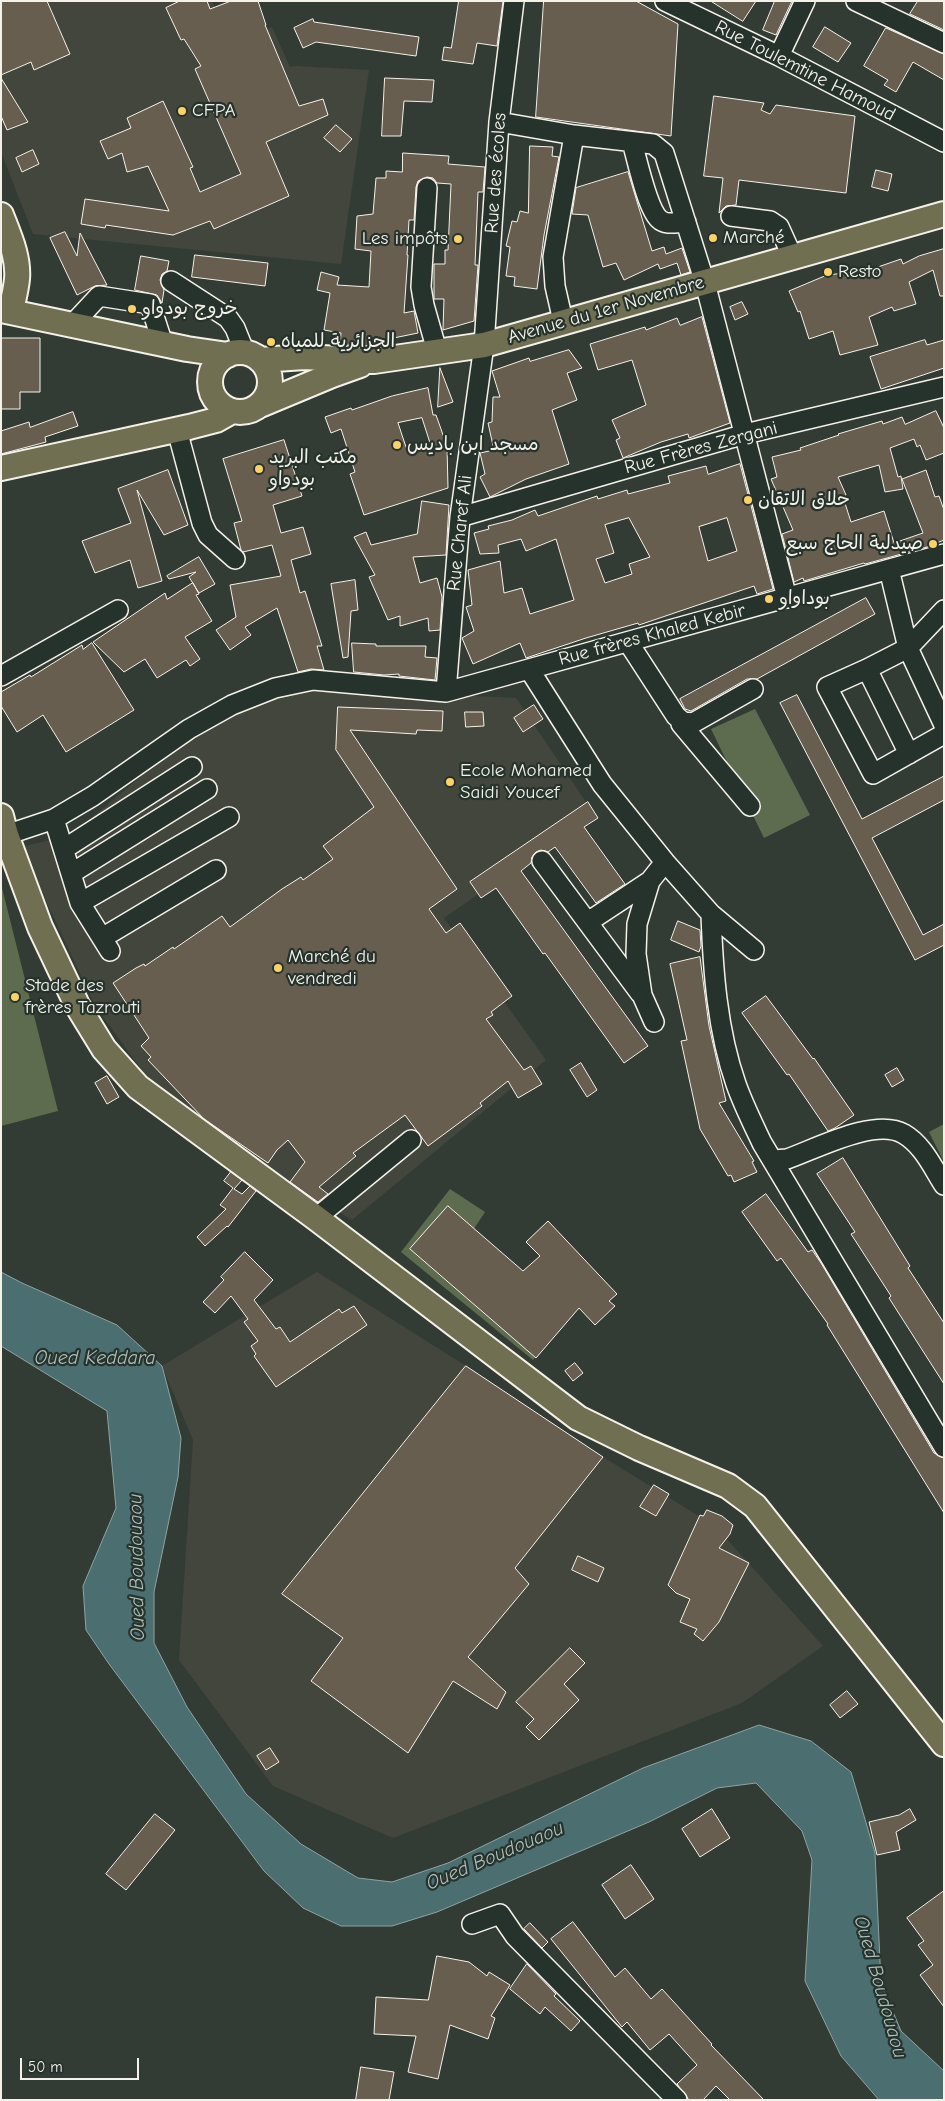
<!DOCTYPE html>
<meta charset="utf-8">
<style>
body{margin:0}
#map{position:relative;width:945px;height:2101px;overflow:hidden;background:#333c34;font-family:"Comic Neue",sans-serif}
canvas{display:block}
.frame{position:absolute;inset:0;border:2px solid #f4f1e8;pointer-events:none}
.scale{position:absolute;left:20px;top:2058px;width:119px;height:22px;box-sizing:border-box;border:2px solid #f4f1e8;border-top:0;padding-left:6px;font-size:15px;line-height:18px;white-space:nowrap;color:#f4f1e8;-webkit-text-stroke:4px #26332d;paint-order:stroke}
</style>
<div id="map">
<canvas width="945" height="2101"></canvas>
<div class="frame"></div>
<div class="scale">50 m</div>
</div>
<script>
const ctx = document.querySelector('canvas').getContext('2d');
ctx.lineJoin = 'round';
function fill(path, color) { ctx.fillStyle = color; ctx.fill(path, 'evenodd'); }
function strokePath(path, color, width, dash) { ctx.strokeStyle = color; ctx.lineWidth = width; ctx.lineCap = dash ? 'butt' : 'round'; ctx.setLineDash(dash || []); ctx.stroke(path); }
function drawText(font, color, halo, rows, align = 'center') {
  ctx.font = font + ' "Comic Neue","Playpen Sans Arabic",sans-serif'; ctx.lineWidth = 4.5; ctx.setLineDash([]); ctx.textBaseline = 'middle'; ctx.strokeStyle = halo; ctx.fillStyle = color; for (const [text, x, y, turn = 0] of rows) {
    ctx.save(); ctx.translate(x, y); ctx.rotate((+turn || 0) * Math.PI / 180); ctx.textAlign = isNaN(turn) ? turn : align; if (halo) ctx.strokeText(text, 0, 0); ctx.fillText(text, 0, 0); ctx.restore();
  }
}
fill(new Path2D(`
 M1,1H212L231,43L272,27L290,67L296,66L369,70L341,264L33,234L1,152Z
 M298,688L516,698L594,814L444,918L546,1060L352,1220L166,1103L95,1006L21,847L71,835L189,736L231,712Z
 M317,1272L466,1366L567,1443L603,1457L715,1526L823,1646L742,1703L393,1838L273,1786L179,1660L193,1440L162,1366Z`), '#43463c');
fill(new Path2D(`
 M755,709L810,815L764,838L711,729Z
 M1,884L58,1111L1,1126Z
 M944,1124V1162L929,1132Z
 M450,1189L485,1212L462,1247L563,1319L533,1360L401,1252Z`), '#5d6c4e');
const water = new Path2D(`
 M1,1272L22,1283L117,1325L162,1366L181,1438L178,1477L154,1592V1643L187,1707L246,1794L301,1844L358,1878L392,1882L448,1863L643,1768L759,1725L811,1741L851,1772L875,1853L881,1983L901,2031L944,2071V2100H879L841,2056L805,1981L812,1860L802,1831L756,1783L717,1788L649,1822L437,1912L392,1926H341L303,1908L264,1871L109,1664L86,1630L83,1586L116,1508L107,1411L1,1346Z`);
fill(water, '#4b6f71');
strokePath(water, '#8fa3a1', 1);
const building = new Path2D(`
 M1,1H47L70,54L34,70L31,62L1,75Z
 M180,1H207L210,9L231,1H258L266,25H265L299,106L323,99L328,115L266,142L289,196L214,229L210,221L173,235L106,225L105,228L81,224L85,199L169,211L148,166L127,172L122,153L108,159L100,141L131,128L127,118L163,101L193,167L190,168L200,192L241,174L195,69L201,66L184,39L181,40L166,8Z
 M459,1H503L497,46L477,43L473,64L442,60L444,47L451,48Z
 M544,1H636L678,24L671,136L536,117Z
 M711,1H756L743,21Z
 M775,1H792L776,35L763,30Z
 M918,1H944V30L910,14Z
 M313,19L314,22L419,37L416,56L316,42L303,48L294,28Z
 M825,27L851,43L838,62L813,47Z
 M886,28L944,54V80L913,62L896,92L884,85L888,80L864,66Z
 M1,78L28,122L7,130L1,116Z
 M385,78L434,80L432,102L404,101L401,136H382Z
 M714,96L764,103L761,110L770,114L776,105L855,116L846,193L739,180L736,205L726,206L719,213L723,178L704,176Z
 M336,125L352,139L340,152L324,138Z
 M530,146L553,147L552,156L559,157L544,235L537,289L514,286L515,277L506,276L510,247L506,246L512,221L517,222L520,211L528,213Z
 M33,150L39,164L22,172L16,158Z
 M403,153L449,156L448,164L485,167L483,192H478L475,265H478L474,321L443,330L444,299H434V264H445V250H448L451,184L437,183L433,178L427,177L418,181L416,187L414,220H409L407,255H408L404,313L414,311L418,333L379,341L378,346L340,345L341,333L324,330L330,293L317,290L321,272L339,277L337,285L369,287L371,251L355,249L357,216L373,214L376,178H386V171L402,172Z
 M876,170L892,174L888,191L872,187Z
 M628,172L652,251L664,247L666,254L682,248L690,272L681,275L677,263L660,269L658,264L624,280L616,263L603,267L588,215L572,214L576,188Z
 M65,232L77,256L80,233L107,285L95,286L77,295L50,238Z
 M944,249V296H940L933,270L909,282L916,304L894,311L892,307L869,317L878,345L840,355L833,331L809,339L800,311L798,312L789,291L827,275L845,273L846,278L901,259L903,264L919,256Z
 M195,255L268,263L265,286L192,277Z
 M141,256L169,261L167,271L162,274L160,280L164,290L162,303L157,295L135,290Z
 M742,302L748,314L735,320L730,307Z
 M702,317L730,423L689,438L688,434L661,442L623,458L616,440L620,438L612,420L646,405L632,360L598,370L590,344L645,327L646,330L677,318L680,325Z
 M1,338H40V392H20V409H1Z
 M925,340L927,345L944,340V368L881,389L870,357Z
 M569,350L582,368L567,373L577,400L552,410L569,464L526,479L490,497L480,477L485,474L480,453L494,450L488,423L492,422L493,397H500L492,371L529,358L530,361Z
 M440,368L453,402L438,407Z
 M428,388L433,415H436L447,446L448,488L364,515L350,474L355,472L341,429L331,433L325,417L351,408L352,410L392,396ZM422,418L431,446L408,453L398,423Z
 M936,411L944,428V453L926,460L920,445L917,447L914,439L890,448L898,477L901,476L903,489L885,492L879,465L838,477L846,495L843,497L851,522L884,511L894,543L923,533L902,479L926,470L935,497L939,496L944,510V540L927,547L865,564L864,563L804,581L803,578L794,582L782,534L793,530L771,479L777,477L772,457L801,450L800,448L839,435L838,434L882,421L883,424L902,417L905,424Z
 M73,412L78,426L45,437L46,442L1,454V431L29,422L30,427Z
 M284,440L302,496L273,505L281,533L303,527L311,554L291,560L300,593L305,591L322,646H317L324,670L311,669L298,672L277,608L245,627L251,635L230,650L216,630L236,617L230,585L281,576L272,545L243,552L241,550L234,523L242,521L223,459Z
 M740,464L773,589L757,594L754,586L639,625L638,623L586,638L526,658L520,643L473,664L462,638L474,631L466,607L472,605L468,570L500,561L504,593L522,588L530,614L574,600L556,539L526,551L521,539L498,545L499,553L480,554L474,533L489,529L488,526L512,520L535,510L538,516L597,496L598,499L627,490L628,494L670,483L668,476L706,466L708,474ZM629,518L650,557L629,564L632,574L605,583L596,559L614,553L605,525ZM727,518L737,551L708,561L699,527Z
 M168,470L188,525L164,535L137,490L162,581L138,588L130,560L95,573L82,541L131,523L118,489Z
 M422,501L449,505L446,555L413,557L420,583L437,578L442,597L440,630L429,631L428,618L400,626V616L388,620L369,577L375,575L354,537L366,532L371,545L417,534Z
 M199,557L215,584L199,593L189,577L196,572L169,579L167,576Z
 M355,580L358,610L351,611L348,657L343,658L331,584Z
 M193,583L199,594L196,595L212,621L185,637L200,659L190,666L186,660L157,678L145,659L124,672L93,642L165,593L167,599Z
 M866,598L875,614L757,679H747L691,711L685,709L680,699Z
 M92,643L134,710L66,752L43,715L17,732L1,706V692L30,675L31,677L82,645L83,649Z
 M352,643L376,644V646H426L425,657L437,658L435,680L399,676V674L384,675L354,672Z
 M797,695L862,819L944,776V800L872,838L923,935L944,924V945L915,960L780,703Z
 M534,705L543,719L523,732L514,718Z
 M338,707L443,711L442,731L417,730L416,734L350,730L457,889L429,909L446,933L460,923L512,996L491,1012L493,1015L486,1019L524,1070L531,1066L542,1084L518,1098L508,1081L480,1103L482,1106L428,1146L405,1115L353,1153L356,1156L319,1187L328,1194L318,1202L290,1182L305,1162L288,1140L277,1150L268,1163L204,1119L148,1060L151,1057L141,1046L149,1038L113,983L136,968L144,964L145,966L173,947L174,949L222,916L230,927L282,889L301,877L303,880L333,859L323,846L374,807L336,750Z
 M465,712H483L484,726L466,727Z
 M588,802L598,818L584,827L625,884L596,903L555,847L548,852L541,850L536,852L532,857L531,863L521,871L648,1046L624,1063L545,953L543,954L496,888L481,898L470,882Z
 M678,921L700,930L701,946L699,952L671,940Z
 M700,957L709,1026L726,1101L719,1103L754,1161L752,1162L757,1172L734,1182L731,1175L728,1176L700,1129L681,1041L687,1040L670,964Z
 M766,996L813,1059L814,1058L854,1115L835,1128L828,1131L789,1074L787,1075L742,1013Z
 M581,1063L597,1090L587,1097L570,1070Z
 M897,1068L904,1080L892,1087L885,1075Z
 M107,1076L119,1097L107,1104L95,1083Z
 M843,1158L910,1266L908,1268L944,1323V1384L889,1298L891,1296L851,1234L855,1232L817,1174Z
 M231,1172L242,1180L234,1189L242,1194L250,1186L256,1191L228,1227L227,1226L205,1246L197,1237L226,1209L220,1205L233,1188L224,1181Z
 M766,1194L808,1252L812,1250L821,1263L934,1453L944,1458V1513L827,1325L828,1324L781,1258L777,1261L742,1212Z
 M448,1206L523,1271L540,1256L526,1242L548,1221L617,1294L609,1301L615,1306L595,1325L579,1308L536,1358L410,1249Z
 M245,1252L273,1280L254,1300L276,1329L280,1327L290,1342L339,1309L342,1313L354,1306L367,1325L276,1387L254,1356L256,1354L251,1346L258,1341L244,1322L248,1319L231,1296L215,1313L203,1302L224,1280L221,1277Z
 M575,1363L583,1373L573,1381L565,1371Z
 M466,1366L603,1457L515,1568L529,1584L468,1657L506,1692L497,1709L453,1681L408,1753L311,1681L343,1638L282,1594Z
 M654,1485L669,1494L656,1516L640,1507Z
 M707,1510L722,1516L733,1525L730,1534L719,1548L749,1563L719,1622L703,1641L694,1634L697,1629L680,1622L690,1599L676,1593L668,1585L700,1515L703,1516Z
 M578,1556L604,1568L598,1582L572,1570Z
 M570,1648L585,1663L564,1684L579,1700L539,1740L526,1727L534,1719L516,1702Z
 M847,1691L858,1704L840,1718L830,1705Z
 M270,1748L279,1762L266,1770L257,1756Z
 M712,1809L730,1838L700,1857L682,1829Z
 M910,1809L916,1820L896,1832L900,1850L877,1855L869,1822L899,1815Z
 M155,1814L175,1830L126,1890L106,1874Z
 M631,1865L654,1899L625,1919L602,1885Z
 M944,1891V2007L920,1975L933,1965L918,1945L924,1941L907,1918Z
 M573,1922L615,1977L625,1968L651,1999L662,1989L712,2044L711,2045L764,2100H730L716,2086L703,2100H689L677,2084L697,2065L669,2034L650,2050L627,2022L622,2027L551,1939Z
 M530,1923L548,1942L542,1948L524,1929Z
 M437,1956L469,1962L487,1976L489,1972L510,1985L491,2016L495,2018L488,2039L450,2025L438,2079L408,2072L416,2036L374,2034L376,1997L428,2000Z
 M527,1964L556,1994L554,1996L580,2021L571,2031L545,2007L540,2014L510,1989Z
 M361,2067L394,2072L389,2100H356Z`);
fill(building, '#675e50');
strokePath(building, '#f4f1e8', 1);
const minor = new Path2D(`
 M665,1L779,56L944,142
 M856,1L944,43
 M779,56L805,1
 M499,122L574,135L653,144L664,153L705,283L787,598
 M632,142C637,159 647,208 659,219C666,226 678,222 686,222
 M427,188L421,287L424,305L437,351
 M731,216L770,221L779,227L793,258
 M171,281L228,318L235,328L245,353
 M563,321L555,286L553,257L574,135
 M72,325L99,296L150,304L163,344
 M177,430L202,523L208,535L235,559
 M460,517L745,434L944,387
 M889,569L908,648L944,725
 M944,610L908,648L867,669L827,687L873,774L944,734
 M628,642L676,716L683,722L693,723L753,689
 M529,669L602,784L665,862L711,914L754,950
 M867,669L909,754
 M1,676L118,610
 M446,692L460,517L484,345L499,122L514,1
 M683,722L681,724L750,806
 M54,819L80,903L110,951
 M6,835L54,819L93,796L189,729L232,705L275,688L313,680L446,692L944,554
 M64,849L192,767
 M542,861L640,993
 M72,873L207,789
 M80,903L229,817
 M711,914C713,970 717,1030 736,1084C743,1104 753,1124 762,1143L944,1447
 M588,922L650,881
 M102,938L216,870
 M654,1022L642,995L636,954L637,924L650,881L665,862
 M774,1160L787,1159C816,1149 875,1117 904,1134C923,1145 933,1168 944,1185
 M316,1218L411,1140
 M472,1924L500,1914L515,1936L677,2100`);
const major = new Path2D(`
 M1,215C9,236 19,257 17,279C16,290 13,300 11,311
 M1,310L187,349L228,355
 M210 382a30 30 0 1 1 60 0a30 30 0 1 1-60 0Z
 M260,360L305,357L374,361L484,345L944,214
 M260,405L332,375L360,365
 M1,468L189,427L216,420L232,411
 M1,816L6,835L40,927L77,1005L104,1049L138,1087L316,1218L578,1418L639,1448L728,1486L755,1506L944,1744`);
strokePath(minor, '#f4f1e8', 22);
strokePath(major, '#f4f1e8', 28);
strokePath(minor, '#26332d', 19);
strokePath(major, '#716f52', 24);
for (const [x, y, r, color] of [
 [182,111,5,"#ffd166"],
 [713,238,5,"#ffd166"],
 [458,239,5,"#ffd166"],
 [828,272,5,"#ffd166"],
 [132,309,5,"#ffd166"],
 [271,342,5,"#ffd166"],
 [397,445,5,"#ffd166"],
 [259,469,5,"#ffd166"],
 [748,500,5,"#ffd166"],
 [933,544,5,"#ffd166"],
 [769,599,5,"#ffd166"],
 [450,782,5,"#ffd166"],
 [278,968,5,"#ffd166"],
 [15,997,5,"#ffd166"]
]) { const dot = new Path2D(); dot.arc(x, y, r, 0, 2 * Math.PI); ctx.fillStyle = color; ctx.fill(dot); strokePath(dot, '#26332d', 2); }
drawText('19px', '#f4f1e8', '#26332d', [
 ["Rue Toulemtine Hamoud",805,71,27],
 ["Rue des écoles",496,173,-86],
 ["Avenue du 1er Novembre",606,310,-16],
 ["Rue Frères Zergani",701,448,-15],
 ["Rue Charef Ali",460,533,-84],
 ["Rue frères Khaled Kebir",652,635,-15]
]);
drawText('19px', '#f4f1e8', '#26332d', [
 ["CFPA",192,111],
 ["Marché",723,238],
 ["Les impôts",448,239,"right"],
 ["Resto",838,272],
 ["خروج بودواو",142,309],
 ["الجزائرية للمياه",281,342],
 ["مسجد ابن باديس",407,445],
 ["مكتب البريد",269,458],
 ["بودواو",269,480],
 ["حلاق الاتقان",758,500],
 ["صيدلية الحاج سبع",923,544,"right"],
 ["بوداواو",779,599],
 ["Ecole Mohamed",460,771],
 ["Saidi Youcef",460,793],
 ["Marché du",288,957],
 ["vendredi",288,979],
 ["Stade des",25,986],
 ["frères Tazrouti",25,1008]
], 'left');
drawText('italic 20px', '#b0bdb8', '#26332d', [
 ["Oued Keddara",95,1358],
 ["Oued Boudouaou",137,1567,-91],
 ["Oued Boudouaou",495,1856,-23],
 ["Oued Boudouaou",880,1987,74]
]);
</script>
